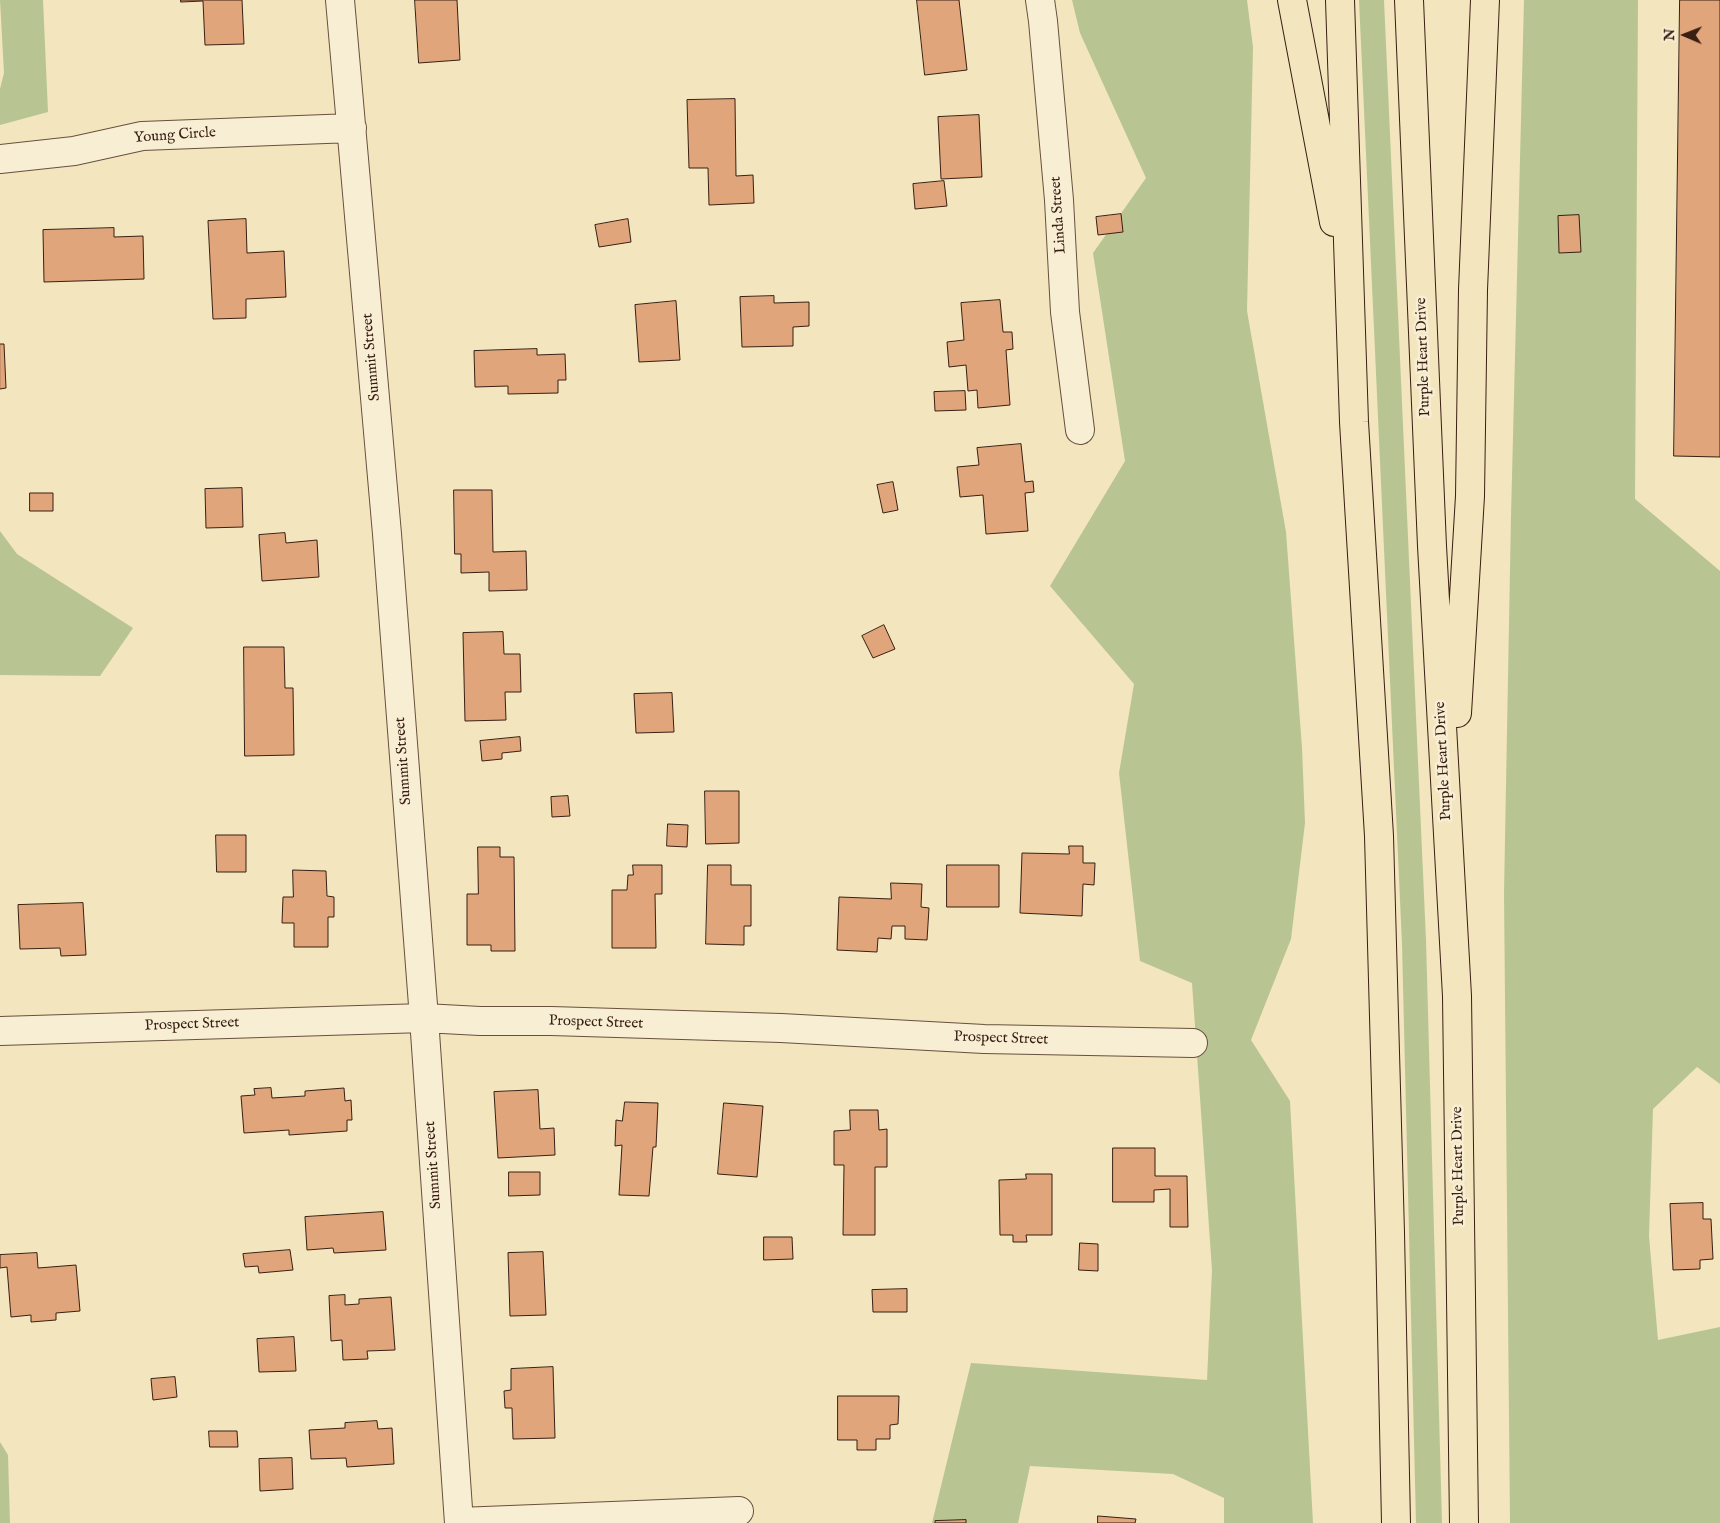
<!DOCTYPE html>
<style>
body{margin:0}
#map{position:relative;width:1720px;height:1523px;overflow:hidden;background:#f3e5bd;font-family:"IM FELL English",serif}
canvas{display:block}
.north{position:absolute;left:1660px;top:10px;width:50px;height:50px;-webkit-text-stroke:4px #f7eed4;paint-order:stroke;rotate:271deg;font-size:14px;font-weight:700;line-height:20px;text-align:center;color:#391f13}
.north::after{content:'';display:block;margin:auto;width:18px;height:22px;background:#391f13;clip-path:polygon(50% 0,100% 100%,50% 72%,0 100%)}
</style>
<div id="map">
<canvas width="1720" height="1523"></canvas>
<div class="north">N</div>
</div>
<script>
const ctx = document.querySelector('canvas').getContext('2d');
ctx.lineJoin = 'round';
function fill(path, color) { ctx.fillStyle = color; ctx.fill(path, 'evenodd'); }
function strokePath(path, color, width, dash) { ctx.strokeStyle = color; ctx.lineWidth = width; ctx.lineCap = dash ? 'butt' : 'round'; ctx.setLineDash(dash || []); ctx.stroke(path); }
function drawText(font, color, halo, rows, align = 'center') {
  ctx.font = font + ' "IM FELL English",serif'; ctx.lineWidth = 5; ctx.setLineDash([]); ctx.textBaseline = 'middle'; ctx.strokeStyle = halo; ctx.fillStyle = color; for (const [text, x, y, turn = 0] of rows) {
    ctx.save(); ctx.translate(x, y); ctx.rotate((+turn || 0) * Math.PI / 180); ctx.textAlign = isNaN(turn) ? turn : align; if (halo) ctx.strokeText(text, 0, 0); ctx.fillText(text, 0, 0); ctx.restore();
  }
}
fill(new Path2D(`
 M0,0H43L48,112L0,125V89L4,73Z
 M1072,0H1247L1253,47L1247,311L1286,532L1302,748L1305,823L1291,939L1251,1040L1290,1101L1313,1523H1224V1498L1173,1474L1030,1466L1018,1523H932L971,1363L1207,1380L1212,1270L1192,983L1140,961L1119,773L1134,684L1050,586L1125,461L1093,253L1146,178L1080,33Z
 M1359,0H1384L1426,940L1442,1523H1416L1402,944Z
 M1524,0H1638L1635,499L1720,571V1084L1697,1067L1653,1109L1649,1236L1658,1340L1720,1327V1523H1510L1504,893L1511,516Z
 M0,531L17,554L133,628L100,676L0,675Z
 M0,1442L8,1455L10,1523H0Z`), '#b8c593');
const building = new Path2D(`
 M181,0H242L244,44L205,45L203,1L181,2Z
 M415,0H457L460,60L419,63Z
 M917,0H959L967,70L925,75Z
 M1680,0H1720V457L1674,456Z
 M735,99L736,176L753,175L754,203L709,205L708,168H689L687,100Z
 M979,115L982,177L941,179L938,117Z
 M944,181L947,206L915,209L913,184Z
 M1121,214L1123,232L1098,235L1096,217Z
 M1579,215L1581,252L1559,253L1558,216Z
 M246,219L247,253L284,251L286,297L246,299V318L213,319L208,221Z
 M628,219L631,242L599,247L595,225Z
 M114,228V237L143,236L144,279L44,282L43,230Z
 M774,296V303L809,302V326L793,327V346L742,347L740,297Z
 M1000,300L1003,332H1012L1013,349L1006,350L1010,405L978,408L977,390L968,391L966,365L949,367L947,342L964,340L961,303Z
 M676,301L680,360L639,362L635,305Z
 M0,344H4L6,388L0,389Z
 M537,349V355L565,354L566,380H558V393L508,394V386L475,387L474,351Z
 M965,391L966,410L935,411L934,392Z
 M1021,444L1025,482L1033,481L1034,492L1025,493L1028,531L986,534L983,495L960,497L957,467L979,465L977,448Z
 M893,482L898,510L883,513L877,485Z
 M242,488L243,527L206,528L205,489Z
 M454,490H492L493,552L526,551L527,590L489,591V572L461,573V554H455Z
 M30,493H53V511H30Z
 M285,533L286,543L317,540L319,577L262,581L259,535Z
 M884,625L895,649L873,658L862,636Z
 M503,632L504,654H520L521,692H505L506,720L465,721L463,633Z
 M244,647H284L285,688H293L294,755L245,756Z
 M672,693L674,732L636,733L634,694Z
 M520,737L521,751L502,753V759L482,761L480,741Z
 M705,791H739V843L706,844Z
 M568,796L570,816L552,817L551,797Z
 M668,824L688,825L687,847L667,846Z
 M216,835H246V872H217Z
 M1069,846H1083V863H1095L1094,885L1083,884L1082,916L1020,913L1022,853L1069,854Z
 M478,847H500V857H514L515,951H491V945H467V894H478Z
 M633,865H662V894H655L656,948H612V890H627L628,875H633Z
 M708,865H731V885H751V926H744V945L706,944Z
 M947,865H999V907H947Z
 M293,870L326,871L327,896L334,897V917H328V947H294V923H282L283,897H293Z
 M891,883L922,884L921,907L929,908L927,940L905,939V926H892L891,939L878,938L877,952L837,950L839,897L891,899Z
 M83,903L86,955L61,956L60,948L20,949L18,905Z
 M271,1088L272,1098L305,1096V1091L344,1088L345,1101L351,1100L352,1120H347V1131L289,1135V1130L244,1133L241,1096L255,1095L254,1089Z
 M538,1090L540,1129L554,1128L555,1155L498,1158L494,1092Z
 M625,1102L658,1103L656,1147H653L649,1196L619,1195L622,1145L615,1146L616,1120L622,1121Z
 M724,1103L763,1106L757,1177L718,1174Z
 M850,1110H878L879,1130L887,1129V1167H875V1235H843L844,1165H834V1131L850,1130Z
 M1113,1148H1155V1176H1187L1188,1227H1170V1189L1154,1190V1202H1113Z
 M509,1172H540V1195L509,1196Z
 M1026,1174H1052V1235H1026L1027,1242H1013V1235H1000L999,1180L1026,1179Z
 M1703,1203V1219H1711L1713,1259L1700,1260V1269L1673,1270L1670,1204Z
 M383,1212L386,1250L334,1253L333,1248L307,1250L305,1217Z
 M764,1237H792L793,1259L764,1260Z
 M1080,1243L1098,1244V1271L1079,1270Z
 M290,1250L293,1270L259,1273L258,1266L245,1267L243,1254Z
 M543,1252L546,1315L510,1316L508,1253Z
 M37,1253L38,1268L76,1265L80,1311L56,1313V1320L31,1322V1315L11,1317L7,1267L0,1268V1255Z
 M907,1289V1312H873L872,1290Z
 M345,1295V1305L359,1304V1299L391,1297L395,1350L367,1351L368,1359L343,1360L342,1340L331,1341L329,1296Z
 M294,1337L296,1371L259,1372L257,1339Z
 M553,1367L555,1438L513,1439L512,1408H505L504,1391L511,1390V1369Z
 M175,1377L177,1397L153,1400L151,1379Z
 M838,1396H899L898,1424L890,1425V1439H876V1450H857V1440H838Z
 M377,1421L378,1429L392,1428L394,1464L347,1467L346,1458L311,1459L309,1430L345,1428V1423Z
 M209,1431H237L238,1447H210Z
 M292,1458L293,1489L260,1491L259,1459Z
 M1098,1516L1136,1519L1135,1523H1098Z
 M966,1520V1523H935V1521Z`);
fill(building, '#e0a57a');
strokePath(building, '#391f13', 1);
const minor = new Path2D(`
 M340,0L387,534L424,1018L459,1523
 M1040,0L1043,21L1059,200L1065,312L1080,430
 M0,159L74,151L142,136L352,128
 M0,1031L424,1018L480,1021H551L781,1028L984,1039L1193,1043
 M459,1522L739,1511`);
const major = new Path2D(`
 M1292,0L1334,222
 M1340,0L1354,422L1379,836L1390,1233L1396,1523
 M1409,0L1432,546L1457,996L1464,1523
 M1457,713L1470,496L1473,290L1485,0`);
strokePath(minor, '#68503e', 30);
strokePath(major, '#391f13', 30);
strokePath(minor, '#f7eed4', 28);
strokePath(major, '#f3e5bd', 28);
drawText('15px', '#391f13', '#f7eed4', [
 ["Young Circle",175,136,-4],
 ["Linda Street",1059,215,-94],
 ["Summit Street",372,357,-95],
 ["Purple Heart Drive",1424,357,-92],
 ["Summit Street",404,761,-94],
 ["Purple Heart Drive",1444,761,-93],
 ["Prospect Street",596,1023,2],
 ["Prospect Street",192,1025,-2],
 ["Prospect Street",1001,1039,2],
 ["Summit Street",434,1165,-94],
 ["Purple Heart Drive",1459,1166,-91]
]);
</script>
